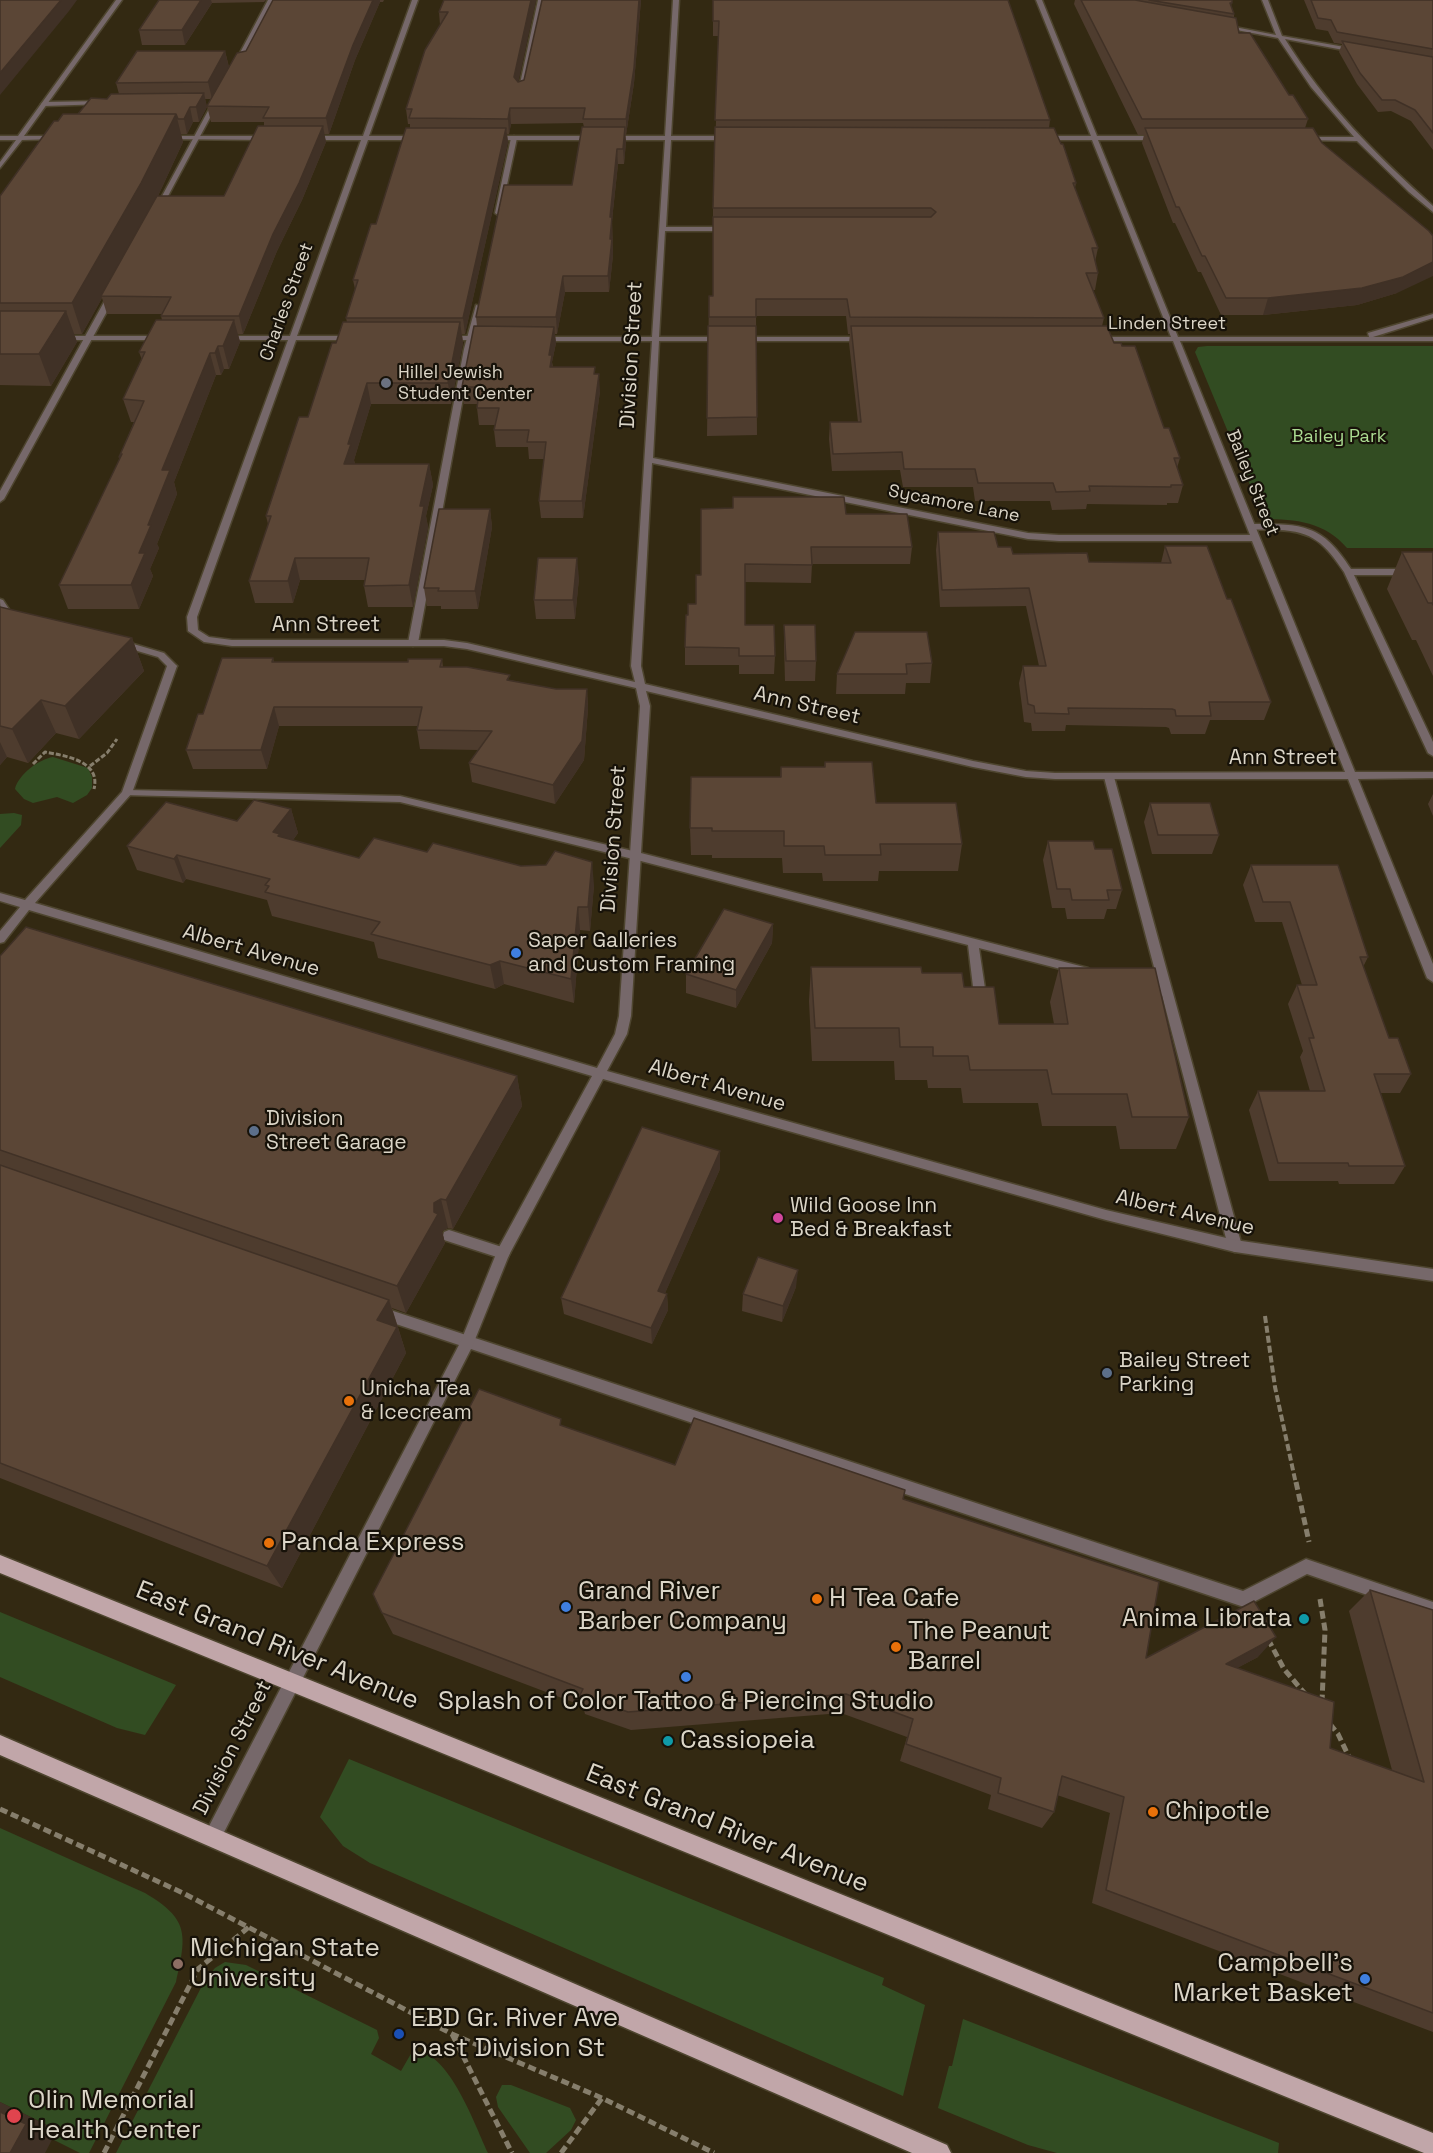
<!DOCTYPE html>
<style>
body{margin:0}
canvas{display:block;background:#332912}
</style>
<canvas width="1433" height="2153"></canvas>
<script>
const ctx = document.querySelector('canvas').getContext('2d');
ctx.lineJoin = 'round';
function fill(path, color) { ctx.fillStyle = color; ctx.fill(path, 'evenodd'); }
function strokePath(path, color, width, dash) { ctx.strokeStyle = color; ctx.lineWidth = width; ctx.lineCap = dash ? 'butt' : 'round'; ctx.setLineDash(dash || []); ctx.stroke(path); }
function drawText(font, color, halo, rows, align = 'center') {
  ctx.font = font + ' "Space Grotesk",sans-serif'; ctx.lineWidth = 4.5; ctx.setLineDash([]); ctx.textBaseline = 'middle'; ctx.strokeStyle = halo; ctx.fillStyle = color; for (const [text, x, y, turn = 0] of rows) {
    ctx.save(); ctx.translate(x, y); ctx.rotate((+turn || 0) * Math.PI / 180); ctx.textAlign = isNaN(turn) ? turn : align; if (halo) ctx.strokeText(text, 0, 0); ctx.fillText(text, 0, 0); ctx.restore();
  }
}
fill(new Path2D(`
 M1207,346H1433V548H1347C1325,522 1296,519 1264,519L1195,352L1198,347Z
 M53,757L88,768L92,777V788L87,795L73,803L57,797L33,803L24,799L15,789C18,775 39,759 53,757Z
 M14,813L22,815L21,825L0,848V814Z
 M0,1612L176,1685L145,1735L117,1728L0,1677Z
 M349,1759L884,1978L882,1985L925,2005L903,2096L370,1863L343,1846L320,1817Z
 M0,1828L145,1893C189,1919 187,1934 176,1982L89,2153H80L52,2139L57,2130L0,2102Z
 M225,1962L246,1965L377,2030L379,2038L371,2054L401,2071L412,2052C447,2045 476,2128 488,2153H116L205,1980L215,1968Z
 M963,2019L1279,2143L1278,2153H1057L1028,2145L938,2108L949,2066H952Z
 M502,2085H511L570,2108L576,2120L571,2130L546,2153H530L498,2107L496,2097Z`), '#324c22');
const service = new Path2D(`
 M268,0H274L238,65L233,66Z
 M538,0H544L524,93L521,95L518,93Z
 M215,98L220,99L160,211L155,212L154,211Z
 M103,101L105,104L44,106L41,104L44,102Z
 M514,136L517,138L501,213L498,215L495,213L511,138Z
 M109,293L116,295L4,499L0,502V491Z
 M476,305L483,307L472,349L418,643L413,646L408,643L464,349Z
 M1252,524C1303,524 1322,524 1351,569H1433V575H1354L1433,742V756L1428,753L1344,572C1325,544 1313,531 1278,530C1268,529 1258,530 1249,529V525Z
 M0,599L3,600L16,620L14,622L11,623C2,619 0,608 0,599Z
 M120,640L164,653L177,666L175,668H169L158,657L117,645L115,643Z
 M1109,774L1114,777L1242,1246L1240,1250L1235,1252L1230,1250L1228,1246L1162,995L1142,990L1140,987L1146,983L1159,986L1104,777Z
 M127,790L400,796L637,852L1088,968L1094,972L1088,976L979,948L986,995L980,999L974,995L968,945L637,860L400,802L123,795L122,793Z
 M449,1230L508,1249L510,1253L508,1257L503,1259L444,1240L443,1236L444,1232Z
 M381,1307L1243,1591L1306,1559L1433,1602V1618L1307,1574L1244,1607L381,1319L376,1317L374,1313L376,1309Z`);
const minor = new Path2D(`
 M116,0H122L24,136H56L58,139L22,140L0,168V162L16,140H0V136H18Z
 M412,0H418L369,136H419L422,138L419,140H368L297,336H353L357,338L353,340H296L197,617L198,630L209,637L232,640H444L467,643L635,682L631,666L652,341H541L537,339L541,337H652L665,140H493L490,138L493,136H665L673,0H679L671,136H731L734,138L731,140H671L666,227H727L730,229L727,231H665L659,337H725L729,339L725,341H659L653,458L1028,533L1059,535H1250L1173,341H1096L1092,339L1096,337H1171L1092,140H1042L1039,138L1042,136H1091L1036,0H1042L1097,136H1157L1160,138L1157,140H1098L1178,337H1369L1368,333L1433,314V318L1373,337H1433V341H1180L1355,772H1433V778L1358,779L1433,964V982L1427,978L1348,779H1055L1026,777L973,767L646,691L650,706L631,1016L627,1034L607,1071L1106,1210L1235,1240L1433,1269V1281L1235,1252L1106,1220L603,1079L509,1255L472,1347L219,1842L213,1844L207,1842L205,1836L207,1830L461,1341L498,1249L592,1076L29,910L4,942L0,943V931L20,907L0,901V893L25,900L122,792L167,666L172,663L177,666L132,793L35,903L597,1068L615,1034L619,1016L640,706L636,688L467,649L444,646H232L204,642L188,631L187,617L288,340H223L219,338L223,336H290L361,140H310L307,138L310,136H363ZM652,463L1028,539L1059,541H1252L1345,772L1055,773L1026,771L973,761L645,684L641,666Z
 M1262,0H1268L1282,36L1356,49L1354,52L1285,39C1325,104 1377,156 1433,206V212L1409,192L1357,141L1301,140L1303,137H1354L1311,87L1278,38L1221,27L1224,25L1276,35Z
 M166,136H269L272,138L269,140L164,139Z
 M58,336H161L165,338L161,340H61L57,338Z
 M445,336H488L492,338L488,340H448L444,338Z
 M739,337H866L870,339L866,341H742L738,339Z`);
const primary = new Path2D(`
 M0,1555L1433,2133V2153H1424L0,1573Z
 M0,1735L947,2145L951,2153H912L0,1755Z`);
strokePath(service, '#4e452f', 3);
strokePath(minor, '#4e452f', 3);
strokePath(primary, '#4e452f', 3);
strokePath(new Path2D(`
 M33,764L45,752C66,756 101,761 94,789
 M90,766L107,753L117,739`), '#867e6c', 3, [5, 2]);
strokePath(new Path2D(`
 M1265,1316L1275,1387L1296,1484`), '#867e6c', 4, [7, 3]);
strokePath(new Path2D(`
 M1296,1482L1309,1542
 M1320,1599L1325,1630L1322,1702
 M1268,1639L1284,1669L1306,1695
 M1330,1724L1338,1734L1350,1759
 M0,1809L183,1893L452,2034L602,2098L714,2153
 M452,2034L512,2153
 M104,2153L198,1969L249,1927
 M561,2153L602,2098`), '#867e6c', 5, [8, 4]);
fill(service, '#76686a');
fill(minor, '#76686a');
fill(primary, '#c1a6a9');
fill(new Path2D(`
 M159,0H266L264,2L212,3L185,45H142L139,30Z
 M273,0H384L383,2H380L355,60L329,134H324L326,142L302,200L277,251L243,334H238L240,342L229,369H224L221,375H216L174,482L177,494L157,544L159,548L150,569L153,576L139,609H68L59,585L120,459L119,457L134,422H131L123,399L142,360L139,352L162,320L161,316L162,314H107L102,298L82,334H74L77,342L51,386L0,385V196L58,121L78,114L119,94L116,83L225,51L229,67L246,51ZM205,99H211L207,106L211,122H264V126L224,196H158L183,142L181,134H187L193,122H199L207,107Z
 M536,0L518,82L524,80L542,0H641L634,83L626,135H625L626,142L624,164H618L612,220L613,255L609,292H565L557,334H555L556,343L552,362L553,367L595,374L600,391L583,518H541L539,501L544,459H529L528,447H496L494,430L495,425H479L477,408V404H464L462,387L477,326L476,317L572,185L584,127L583,123L511,124L509,134H507L508,142L465,334H462L463,343L451,404H371L354,460L355,464H429L433,485L426,516L428,527L413,607H368L364,586L365,580H300L293,603H255L249,581L268,524L266,516L308,417L336,343L347,322L346,318L355,289L353,280L376,224L410,128V124H408L406,109L440,25L439,12Z
 M713,0L1050,120L1049,128L1076,183L1075,188L1098,248L1095,262L1098,273L1095,290H1093L1104,318L1102,326L1114,343L1164,428L1180,458L1177,468L1183,485L1178,503H1167V505L1087,504L1086,509L1052,510L1050,501H975L973,487H903L900,470L832,471L829,439L830,422H858L849,343L850,334H848L846,316H756L757,435L707,436L709,296H713V208L719,36H713Z
 M1075,0H1232L1231,7L1234,14V17L1239,33L1308,119L1305,128L1397,293L1357,305L1263,315H1221L1201,272H1198L1175,223H1173L1142,143L1144,135H1138L1074,4Z
 M1304,0H1433V150L1411,121L1391,111L1378,112L1357,84L1339,52L1342,44L1334,43L1328,31L1316,29Z
 M490,509L492,527L478,609H441V606H427L424,588Z
 M846,514L912,547L910,564H812L811,583L745,582V625L775,656L774,674H739V665H685V647L688,615L696,604L701,575Z
 M938,532L998,547L1013,554L1089,562L1161,563L1165,546L1227,599L1271,702L1264,720H1210L1205,734H1171L1169,728L1166,727L1066,725L1065,731H1032L1031,723L1024,722L1019,683L1023,666H1039L1026,606L940,607L936,550Z
 M1402,552H1433V676L1416,640H1412L1387,589Z
 M579,578L575,619H536L534,600Z
 M0,607L132,638L144,671L79,739L56,733L28,763L7,757L0,765Z
 M784,625L816,661L815,681H785L784,645Z
 M855,632L932,663L930,683H906L905,694H836L837,674Z
 M273,658L274,662H408L442,659L443,667L556,689H587L588,708L584,760L555,804L472,782L469,763L479,750L420,749L417,730V726H279L267,769H193L186,750Z
 M825,762L876,803L962,844L958,871H879L878,881H823L822,873H783L782,858H712V855H691L690,828L780,777L781,767H824Z
 M1433,794V816L1428,804Z
 M1150,803L1219,835L1212,854H1152L1144,822Z
 M291,809L298,833L293,840L359,858L427,852L594,885L590,931L580,930L574,1003L504,984L495,989L378,958L374,942L272,916L267,900L186,879L183,883L137,870L127,846Z
 M1048,841L1095,849L1122,890L1116,909H1107L1104,919H1067L1065,908H1052L1043,860Z
 M1251,865L1368,957L1363,967L1389,1038L1411,1074L1400,1093H1380L1405,1166L1394,1184H1339L1338,1181H1269L1249,1110L1258,1091H1310L1300,1057L1303,1051L1288,1004L1297,985H1302L1282,922H1255L1243,885Z
 M773,924L772,943L736,1008L686,993V974Z
 M0,956L517,1076L522,1106L453,1229L448,1228L442,1231L445,1243L406,1313L392,1308L406,1353L282,1588L0,1478Z
 M811,967L922,973L964,987L999,1024H1054L1050,1002L1059,968L1189,1117L1176,1149H1120L1116,1126H1042L1038,1103H963L961,1088H928L927,1080H895L894,1061H812L809,1001Z
 M720,1169L665,1293L667,1294L668,1310L652,1344L564,1314L561,1298Z
 M796,1287L782,1322L742,1311L743,1294Z
 M563,1426L675,1465L903,1499L1146,1658L1258,1657L1237,1668L1330,1748L1392,1770L1349,1611L1370,1590L1433,1610V2032L1092,1903L1110,1813L1057,1795L1054,1812L1042,1828L988,1809L991,1795L900,1761L907,1737L841,1713L631,1730L585,1714L583,1706L393,1634L382,1613Z`), '#4e3c2e');
fill(new Path2D(`
 M61,0H77L69,11L0,95V73Z
 M201,0H211L212,3L185,45L182,30Z
 M373,0H380V2L355,60L329,134L326,118L353,45Z
 M531,0H536L516,93L514,77Z
 M639,0H641L634,83L626,135V119Z
 M225,51L229,68L212,99L208,82Z
 M204,93L207,107L199,122L196,107Z
 M190,107L193,122L187,134L184,119Z
 M510,108L511,124L509,134L508,119Z
 M176,114L183,142L150,213L101,296L102,298L82,334L72,303Z
 M323,126L326,142L302,200L277,251L243,334L239,316L273,234Z
 M625,127L626,142L624,164L623,149Z
 M506,128L508,142L465,334L463,318Z
 M617,149L618,164L612,220L613,255L609,292L608,276L610,217Z
 M1433,259V276L1397,293L1357,305L1263,315L1268,298Z
 M563,276L565,292L557,334L556,317Z
 M66,311L77,342L51,386L39,354Z
 M234,320L240,342L229,369L223,346Z
 M460,322L463,343L451,404L448,383Z
 M554,327L556,343L552,362L553,372L551,384L549,355Z
 M218,346L224,369L221,375L215,353Z
 M210,353L216,375L174,482L177,494L157,544L159,548L150,569L153,576L139,609L131,585L139,553L162,470Z
 M599,374L600,391L583,518L582,501Z
 M367,383L371,404L354,460L355,465L344,464L348,444Z
 M429,464L433,485L426,516L428,527L413,607L409,585L420,506Z
 M490,509L492,527L478,609L475,591Z
 M295,558L300,580L293,603L288,581Z
 M577,558L579,578L575,619L573,600Z
 M132,638L144,671L79,739L65,706Z
 M587,689L588,708L584,760L555,804L553,785Z
 M41,700L56,733L28,763L12,729Z
 M274,707L279,726L267,769L261,750Z
 M0,742L7,757L0,765Z
 M291,809L298,833L285,851L273,832Z
 M177,855L186,879L183,883L174,859Z
 M592,862L594,885L590,931L588,907Z
 M578,907L580,930L574,1003L571,979Z
 M773,924L772,943L736,1008V990Z
 M500,961L504,984L495,989L490,965Z
 M517,1076L522,1106L453,1229L446,1200Z
 M720,1151V1169L659,1307L658,1291Z
 M441,1199L448,1228L442,1231L445,1243L406,1313L397,1286L434,1212V1203Z
 M798,1270L796,1287L782,1322L783,1306Z
 M667,1294L668,1310L652,1344L651,1328Z
 M389,1300L406,1353L282,1588L267,1566L377,1320Z
 M1276,1637L1258,1657L1209,1683L1226,1664Z
 M0,2102L57,2130L45,2153H10L0,2112Z`), '#403126');
const building = new Path2D(`
 M0,0H61L0,73Z
 M159,0H201L182,30H139Z
 M273,0H373L353,45L326,118H263L269,107L207,106L237,53L246,51Z
 M444,0H531L514,77L518,82L524,80L542,0H639L634,68L626,119H583L585,108H510L508,119L409,118L412,109H406L425,50L448,12H439Z
 M713,0H1008L1050,120H715L719,21H713Z
 M1081,0H1135L1236,18L1239,33H1250L1289,95H1293L1308,119H1142Z
 M1149,0H1232V3H1230L1234,14Z
 M1311,0H1433V49L1337,32L1331,20L1318,18Z
 M1342,41L1433,57V133L1415,110L1395,100H1382L1360,73Z
 M137,51H225L208,82L116,83Z
 M204,93L196,107H190L184,119H178L176,114H78L91,98L107,99L111,94Z
 M63,114H176L141,183L72,303H0V196L54,121H58Z
 M258,126H323L299,183L273,234L239,316H161L171,297L101,296L157,196H224Z
 M582,127H625L623,149H617L610,217H612L610,239H612L608,276H563L556,317H476L504,185H572Z
 M715,127L1054,128L1061,144H1063L1076,183H1073L1098,248H1092L1098,273H1086L1104,318L850,317L847,299H756V317H709V296H713V217H931L936,212L931,208H713Z
 M406,128H506L463,318H346L358,280H353L371,224H376Z
 M1145,128H1313L1322,143L1429,231L1433,236V262L1403,277L1362,288L1268,298H1226L1205,256H1202L1179,207H1176Z
 M0,311H66L39,354H0Z
 M156,320H234L223,346H218L215,353H210L162,470H170L148,525H151L139,553H145L131,585H59L122,454L119,457L144,401L123,399L145,352H139Z
 M343,322H460L448,383H367L348,444H351L344,464H429L420,506H424L409,585L364,586L369,558H295L288,581H249L271,516H266L299,417H308L332,343H336Z
 M474,326L554,327L549,355H552L550,367H595L594,374H599L582,501H539L546,442H527L529,430H494L499,408H477L479,392H477L478,387H462Z
 M708,326H756L757,417L707,418Z
 M851,326H1107L1114,343H1121L1122,346H1135L1164,428H1169L1180,458H1174L1183,485H1171V487L1089,486L1090,491L1056,492L1053,483H978L975,469H904L902,452L833,454L830,422H861Z
 M733,497H844L846,514H907L912,547H811L812,565L745,564V625H774L775,656H739V648L685,647L686,615H688V604H696V575H701V509L733,508Z
 M439,509H490L475,591H438L439,588H424Z
 M938,532H994L998,547H1011L1013,554L1087,553L1089,562L1171,563L1165,546H1207L1227,599H1231L1271,702H1209L1211,716H1176L1175,710L1172,709L1068,708L1069,714L1035,713L1034,706L1028,704L1023,666H1046L1029,588L942,590Z
 M1402,552H1433V605L1432,603H1428Z
 M538,558H577L573,600H534Z
 M0,607L132,638L65,706L41,700L12,729L0,726Z
 M784,625H815L816,661H786Z
 M855,632H927L932,663L906,664L907,674H837Z
 M222,658H273L272,662H408V659H442L440,667H467L510,675L507,680L556,689H587L582,741L553,785L469,763L492,731L417,730L422,707H274L261,750H186L198,714H203Z
 M825,762H872L876,803H956L962,844H880L881,855H825L824,846H784V831H712V828H690L691,777H781V767H825Z
 M254,800L291,809L273,832L280,834L278,836L359,858L374,838L427,852L433,843L521,866L546,865L555,851L592,862L588,907H578L571,979L500,961L490,965L371,934L380,922L265,892L269,886L265,885L270,879L177,855L174,859L127,846L166,802L237,821Z
 M1150,803H1210L1219,835H1158Z
 M1048,841H1093L1095,849H1112L1122,890H1107L1109,900H1072L1070,889H1057Z
 M1251,865H1338L1368,957H1360L1389,1038H1398L1411,1074H1374L1405,1166H1349L1348,1163H1278L1258,1091H1325L1309,1038H1314L1297,985H1317L1290,902H1263Z
 M724,909L773,924L736,990L686,974Z
 M26,927L517,1076L446,1200L441,1199L434,1203V1212L438,1214L397,1286L0,1150V956Z
 M811,967H921L922,973H962L964,987H994L999,1024H1068L1059,968H1155L1189,1117H1132L1127,1094H1052L1047,1070H970L968,1056H933V1047H900L899,1028H815Z
 M642,1127L720,1151L658,1291L667,1294L651,1328L561,1298Z
 M0,1165L389,1300L377,1320L397,1327L267,1566L0,1463Z
 M758,1257L798,1270L783,1306L743,1294Z
 M479,1389L561,1419L560,1425L675,1465L694,1418L905,1490L903,1499L1159,1582L1146,1658L1254,1601L1276,1637L1226,1664L1334,1702L1330,1748L1424,1782L1370,1590L1433,1610V2013L1106,1890L1124,1797L1062,1776L1054,1812L998,1793L1001,1778L906,1744L913,1719L846,1694L628,1712L580,1695L583,1689L382,1613L373,1594Z
 M0,2112L26,2124L10,2153H0Z`);
fill(building, '#5b4636');
strokePath(building, '#403126', 1.5);
for (const [x, y, r, color] of [
 [386,383,6,"#6b7280"],
 [516,953,6,"#3f7fe0"],
 [254,1131,6,"#5c6f8a"],
 [778,1218,6,"#d1479c"],
 [1107,1373,6,"#5c6f8a"],
 [349,1401,6,"#e8710a"],
 [269,1543,6,"#e8710a"],
 [817,1599,6,"#e8710a"],
 [566,1607,6,"#3f7fe0"],
 [1304,1619,6,"#0f9aa8"],
 [896,1647,6,"#e8710a"],
 [686,1677,6,"#3f7fe0"],
 [668,1741,6,"#0f9aa8"],
 [1153,1812,6,"#e8710a"],
 [178,1964,6,"#8d6e63"],
 [1365,1979,6,"#3f7fe0"],
 [399,2034,6,"#1a4fb4"],
 [14,2116,8,"#e0444e"]
]) { const dot = new Path2D(); dot.arc(x, y, r, 0, 2 * Math.PI); ctx.fillStyle = color; ctx.fill(dot); strokePath(dot, '#171209', 2); }
drawText('18px', '#dbd5c7', '#171209', [
 ["Charles Street",287,302,-70],
 ["Linden Street",1167,324],
 ["Bailey Street",1252,483,68],
 ["Sycamore Lane",954,504,11]
]);
drawText('18px', '#dbd5c7', '#171209', [
 ["Hillel Jewish",398,373],
 ["Student Center",398,394]
], 'left');
drawText('18px', '#acdc92', '#171209', [
 ["Bailey Park",1339,437]
]);
drawText('21px', '#dbd5c7', '#171209', [
 ["Division Street",632,355,-87],
 ["Ann Street",326,625],
 ["Ann Street",807,706,13],
 ["Ann Street",1283,758],
 ["Division Street",614,839,-86],
 ["Albert Avenue",251,951,16],
 ["Albert Avenue",717,1086,16],
 ["Albert Avenue",1185,1213,13],
 ["Division Street",233,1748,-63]
]);
drawText('21px', '#dbd5c7', '#171209', [
 ["Saper Galleries",528,941],
 ["and Custom Framing",528,965],
 ["Division",266,1119],
 ["Street Garage",266,1143],
 ["Wild Goose Inn",790,1206],
 ["Bed & Breakfast",790,1230],
 ["Bailey Street",1119,1361],
 ["Parking",1119,1385],
 ["Unicha Tea",361,1389],
 ["& Icecream",361,1413]
], 'left');
drawText('26px', '#dbd5c7', '#171209', [
 ["Panda Express",281,1543],
 ["Grand River",578,1592],
 ["Barber Company",578,1622],
 ["H Tea Cafe",829,1599],
 ["Anima Librata",1292,1619,"right"],
 ["The Peanut",908,1632],
 ["Barrel",908,1662],
 ["Splash of Color Tattoo & Piercing Studio",686,1702,"center"],
 ["Cassiopeia",680,1741],
 ["Chipotle",1165,1812],
 ["Michigan State",190,1949],
 ["University",190,1979],
 ["Campbell's",1353,1964,"right"],
 ["Market Basket",1353,1994,"right"],
 ["EBD Gr. River Ave",411,2019],
 ["past Division St",411,2049],
 ["Olin Memorial",28,2101],
 ["Health Center",28,2131]
], 'left');
drawText('26px', '#dbd5c7', '#171209', [
 ["East Grand River Avenue",277,1646,22],
 ["East Grand River Avenue",727,1829,22]
]);
</script>
